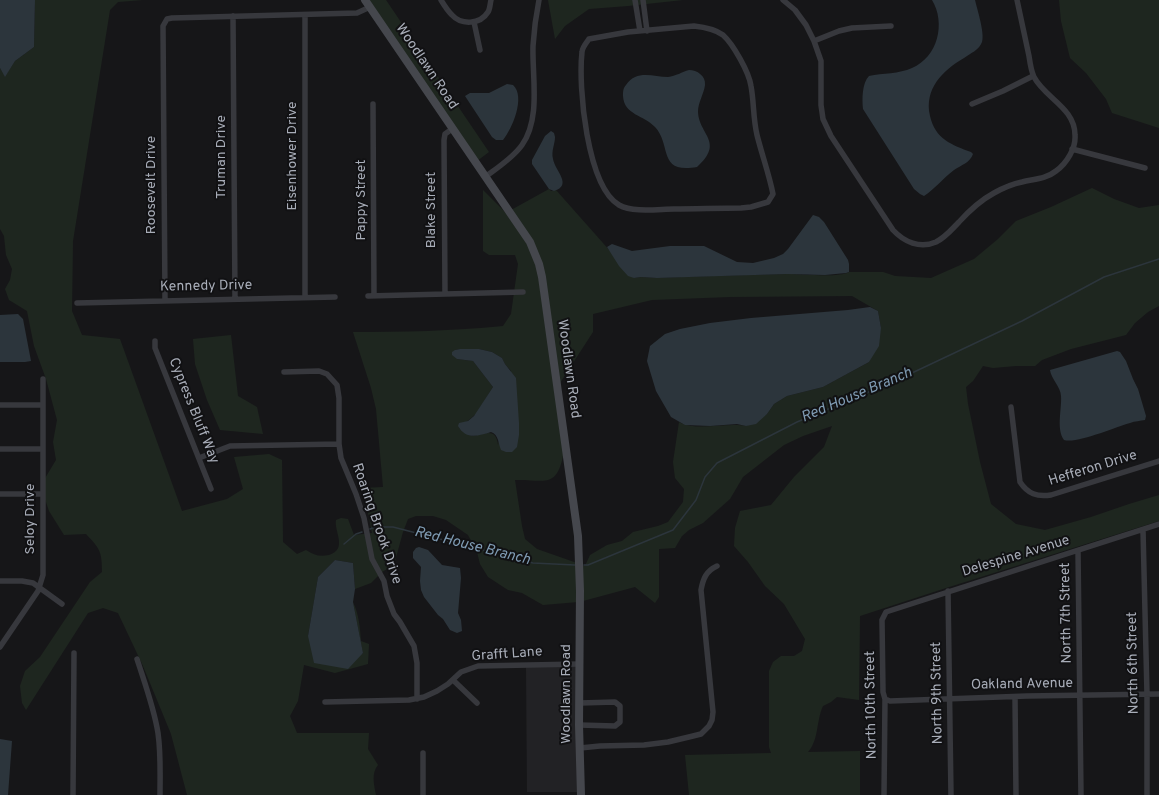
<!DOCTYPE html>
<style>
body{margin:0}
canvas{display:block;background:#161618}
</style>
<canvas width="1159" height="795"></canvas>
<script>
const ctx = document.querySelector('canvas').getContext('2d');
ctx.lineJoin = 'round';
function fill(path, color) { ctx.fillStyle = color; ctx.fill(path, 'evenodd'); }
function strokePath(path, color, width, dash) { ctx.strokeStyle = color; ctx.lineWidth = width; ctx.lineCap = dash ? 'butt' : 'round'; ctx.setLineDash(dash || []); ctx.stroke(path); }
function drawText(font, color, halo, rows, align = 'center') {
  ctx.font = font + ' Overpass,sans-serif'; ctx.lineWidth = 4; ctx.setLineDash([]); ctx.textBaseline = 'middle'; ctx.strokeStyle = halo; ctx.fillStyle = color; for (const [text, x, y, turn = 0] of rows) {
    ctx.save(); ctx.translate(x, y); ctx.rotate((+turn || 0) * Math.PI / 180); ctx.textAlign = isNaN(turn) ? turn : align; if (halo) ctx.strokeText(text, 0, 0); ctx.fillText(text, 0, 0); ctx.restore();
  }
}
fill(new Path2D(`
 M526,667H577L578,792H527Z`), '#222225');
fill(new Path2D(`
 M35,0H143L118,2L110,10L73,241L72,311L82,335L120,339L182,511L227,499L243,489L234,457L269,454L282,460L283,542L297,554L306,550C314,555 319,557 329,555C348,549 334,532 336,520L341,518L348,519L354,535L372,533L363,488L383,487L376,409L371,388L353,332C403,332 453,331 503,326L511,314L518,264L515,255H489L483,251V190L506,213L527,244L537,265L564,451C557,490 546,479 515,480L522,526L525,539L537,549L577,563L578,602L543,605L522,593L508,590L488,577L480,564L477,552L468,535L446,520L433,516H416L408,519L403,532L394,565L382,572L371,583L355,589L353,563L335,560L318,577L308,636L363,654L353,602C359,615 360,627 361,641L369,644L368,664L335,673L304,665L298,701L290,716L297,733H369L368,749L378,765C371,773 374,785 376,795H187L171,734L143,666L118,613L103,608L88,613L26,710L22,703L20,686L25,671L40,657L90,582L102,572C102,551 100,549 86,534L64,535L49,511L44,496V480L56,460L53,442L57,420L46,379L34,346L27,311L9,300L5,289L10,280L12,269L6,255L4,236L0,229V68L5,76L15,61L34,47ZM460,349H479L492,352L502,358L505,364L511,371L498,445C496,427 485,434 472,436L459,428L476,414L493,387L473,361L457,359L455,350Z
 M369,0H386L489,152L477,161Z
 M548,0H683L628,6L589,9L565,26L555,39Z
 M1059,0H1159V128L1112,113L1106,99L1086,73L1070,58L1061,21Z
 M1092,188L1114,199L1139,208L1159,205V306L1148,312L1135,323L1126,335L1071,349L1042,360L1035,366H1016L993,368L983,366L973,381L966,387L968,404L980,462L991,504L1016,524L1045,530L1091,517L1129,504L1159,495V521L946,588L860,616L859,700L837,697L831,702L823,706C816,721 819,740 808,752L860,751V795H689L685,755L771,753L769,747V671L773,662L781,656H794L802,651L805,639L784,604L765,586L748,562L734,546L735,528L740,511L771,505L794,477L824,447L832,426L803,436L784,445L743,477L730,499L703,523L689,530L682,536L675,548L659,549V597L655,603L635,587L583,601L582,565L585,566L590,555L607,545L622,541L633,532L658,526L668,522L683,502L684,489L675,478L673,462L679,422C697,432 726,422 746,426L767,414L774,404L787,396L823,387L869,362L881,328L878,311L852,296L730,297L652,300L593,314V332L560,383L544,276L511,210L549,189L551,191L556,190L634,278L641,277L657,278C700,276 744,275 788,274C801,274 839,278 849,272H883L895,276L931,278L974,259L998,239L1016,221L1051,207Z
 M231,335L238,396L257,407L263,434L220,430L207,400L195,364L193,339Z`), '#1e261f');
fill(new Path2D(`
 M0,0H35L34,47L15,61L5,77L0,68Z
 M932,0H975C977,9 985,33 982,42C979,50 971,53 964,58C942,71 924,89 930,116C935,139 952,145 971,152L973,154C970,163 961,165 954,170C943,178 935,189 924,196L920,194L914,189L863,109C862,99 862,83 869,76C883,73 899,74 912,68C938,57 946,23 932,0Z
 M689,70C697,70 706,76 705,85C704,94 698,102 698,112C699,135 725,142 697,167C657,174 672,145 655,127C644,115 624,115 623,96C623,92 623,88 626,85C637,69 653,77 668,77C676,76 682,72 689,70Z
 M507,84L513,85C526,97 512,129 503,140H496L492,137L465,96L470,93H489Z
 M551,131L554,133L555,137C555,144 551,151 553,159C555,171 573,185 554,191L549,189L532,164V160L545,136Z
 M813,215L819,217L824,222L848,260L849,264V272L846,273L825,275L787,274L657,278L641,277L634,278L628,276L619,266L607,247L612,244L632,251L670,246H704L737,262L753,263L774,258L783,254L788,249Z
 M870,307L878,311L881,328L879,346L869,362L823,387L787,396L774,404L767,414L756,424L746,426L737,424L710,426L685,425L671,417L656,391L647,361L650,346L665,334L680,329L710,323L751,318L848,310Z
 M18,314L23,319L31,361L25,362H0V315Z
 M460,349H479L492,352L502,358L505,364L516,378L519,423V435L517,447L512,452H506L501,450C498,443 499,435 491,432C478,436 466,440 458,426L459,423L468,421L474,416L493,387L473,361L457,359L452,355V352L455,350Z
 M1117,351L1120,352L1126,361L1133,379L1138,389L1146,416L1145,420C1140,421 1135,421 1130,423C1115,427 1077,444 1064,440C1056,429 1062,409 1061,396C1061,387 1051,379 1050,370Z
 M419,547L428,550L442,565L460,568L461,578L458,613L461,620L462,631L457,633L450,630L443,619L438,615L424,597L421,590L420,581L421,567L413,558V552L416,548Z
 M335,560L353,563L355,589L353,602L363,653L348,669L314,663L308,636L318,577Z
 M0,739L12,741L8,795H0Z`), '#2c353c');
strokePath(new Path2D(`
 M370,529L375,527H393L533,563L575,565
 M344,544L356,534L362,532
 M584,565H588L673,530L696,500L705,477L717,463L797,422L895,381L1022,321L1104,277L1159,259`), '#2c353c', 1.5);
strokePath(new Path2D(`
 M441,0C444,5 448,11 452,15C461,25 480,25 488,12C490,9 490,4 491,0
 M635,0L640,31
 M643,0L647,31
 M783,0L795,10L806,25L814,41L821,61V105L823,119L831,136L893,230C904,242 920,249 936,242C946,237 952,229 959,222C969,211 981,200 994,193C1003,188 1012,184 1022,182C1034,179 1046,179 1056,171C1067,163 1076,148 1075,135C1075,108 1045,98 1034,77C1031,71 1030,63 1029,56C1025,38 1021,19 1017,0
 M233,16L235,299
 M474,22L480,50
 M694,26C703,27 715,29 723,35C733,44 749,72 751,86C754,102 753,118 757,135C762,155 769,174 773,194L768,202L751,207L741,208C718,208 696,209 674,209C659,209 633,213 619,205C587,186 578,87 582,52C582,48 586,43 589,39L628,32Z
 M814,41L839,31L852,28L891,26
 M373,104L374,296
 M972,104L1003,91L1033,76
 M1072,149L1145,168
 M485,177C497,168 513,158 522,145C541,118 532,77 533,46C534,30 536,15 539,0
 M445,294L444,140L445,134L452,129
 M368,296L523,292
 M305,297V15
 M165,300L163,26L167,19L172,18L357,13L370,7
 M77,303L335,297
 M155,341V348L211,489
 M284,372L319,371L327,374L337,385L339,398V444L341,458L356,494L364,518L372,559L384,581L387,596L394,614L400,622L414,646L417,663V699
 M0,405H43
 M1011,407L1020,482C1028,494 1037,497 1051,495L1159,461
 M0,449H43
 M199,458L230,446L339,444
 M0,494H42
 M1143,530L1147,694V795
 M1078,551L1081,795
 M0,581H22L33,583L62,604
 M948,591L951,795
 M0,647L38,591L43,575V379
 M137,659C145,684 154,708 158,733C161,754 160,775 160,795
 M453,680L477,703
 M1015,697L1016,795
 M885,699L890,701L1027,696L1159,694
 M325,702L409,700L424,697L437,691L448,684L461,672L478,666L580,664
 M579,725L615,726L620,722V706L615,702L580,703
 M580,748L600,746L644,745L668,742L693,736L701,734L709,726L712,720L713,712L701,590C703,579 706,571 717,566
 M73,795L74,653
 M423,795V753
 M884,795L885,699L883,692L882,620L886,612L1159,524`), '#37383d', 5.5);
strokePath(new Path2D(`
 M365,0L530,242L539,264L542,277L578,536L580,591L579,725L581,795`), '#45474d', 8);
drawText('14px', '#a8adb8', '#111113', [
 ["Woodlawn Road",426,67,56],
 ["Eisenhower Drive",293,156,-90],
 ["Truman Drive",222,157,-90],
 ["Roosevelt Drive",152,185,-90],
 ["Pappy Street",362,200,-90],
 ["Blake Street",432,210,-90],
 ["Kennedy Drive",206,287,-1],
 ["Woodlawn Road",568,369,82],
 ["Cypress Bluff Way",193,411,68],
 ["Hefferon Drive",1093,469,-17],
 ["Seloy Drive",31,519,-90],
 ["Roaring Brook Drive",376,524,71],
 ["Delespine Avenue",1016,557,-17],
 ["North 7th Street",1067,613,-91],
 ["Grafft Lane",507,655,-4],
 ["North 6th Street",1134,663,-91],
 ["Oakland Avenue",1022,685,-1],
 ["North 9th Street",938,693,-91],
 ["Woodlawn Road",567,694,-90],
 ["North 10th Street",872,705,-91]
]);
drawText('italic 15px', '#7f9bb3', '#111113', [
 ["Red House Branch",857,396,-23],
 ["Red House Branch",472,547,14]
]);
</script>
